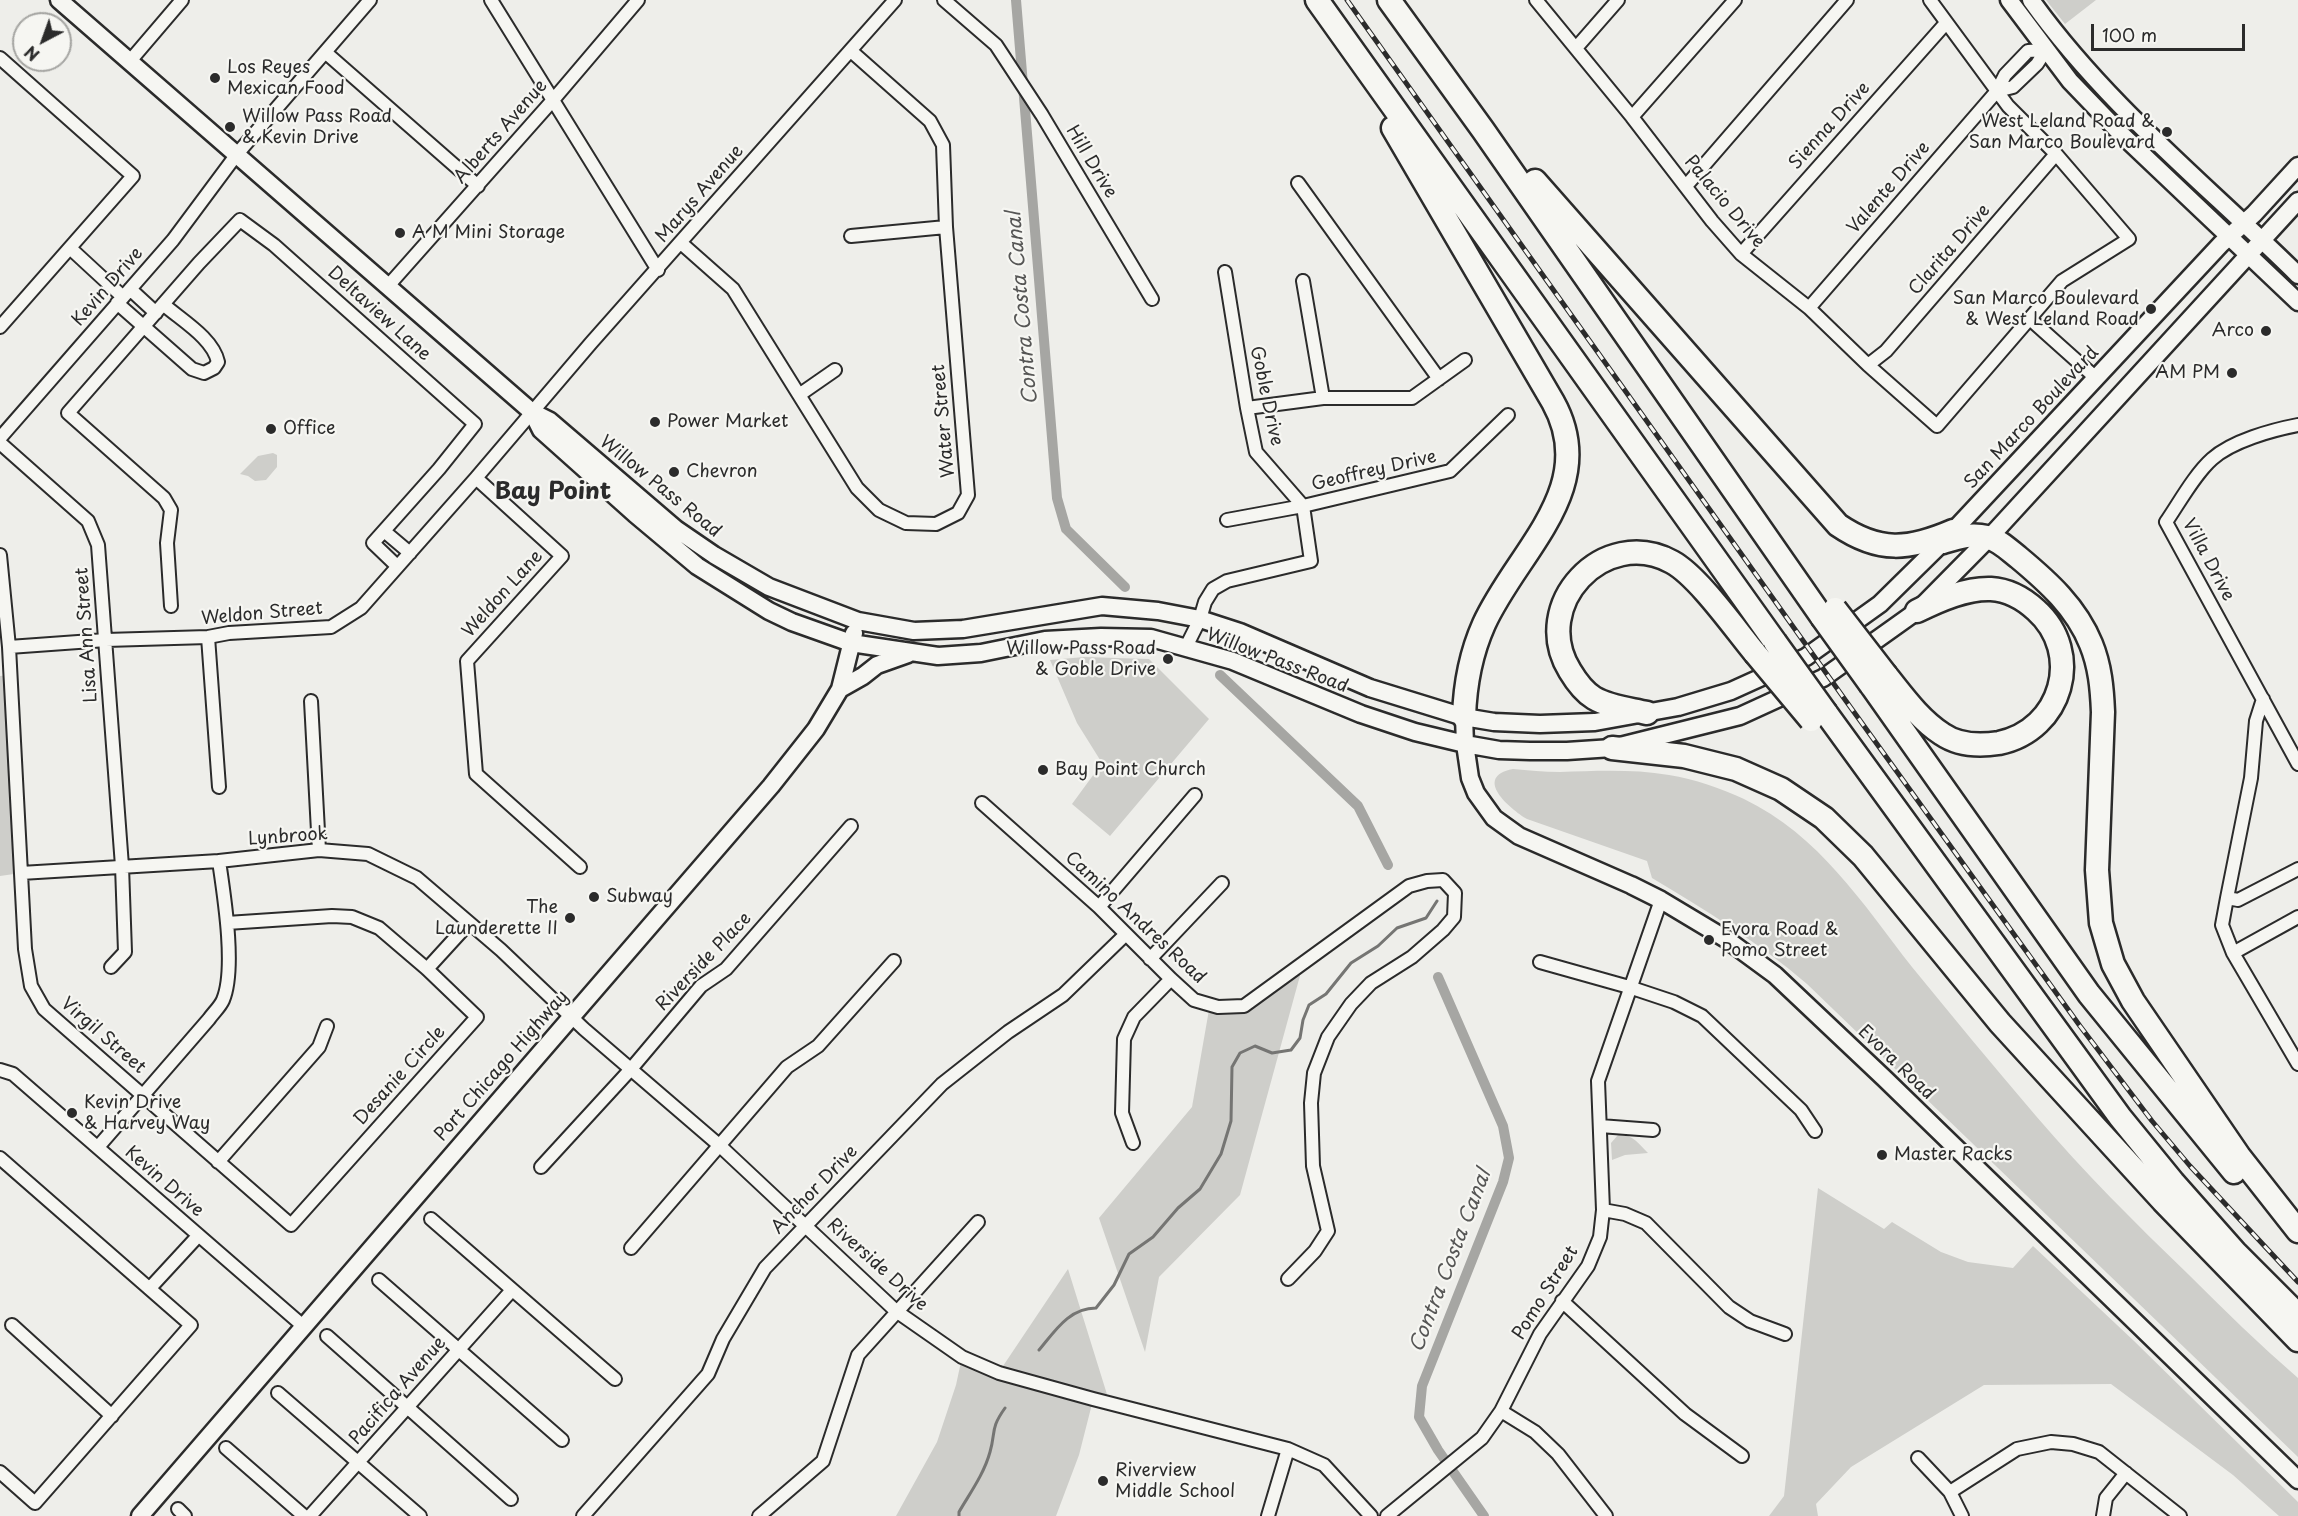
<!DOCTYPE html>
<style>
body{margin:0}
#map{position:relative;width:2298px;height:1516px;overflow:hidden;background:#eeeeea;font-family:"Playpen Sans",sans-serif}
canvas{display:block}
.north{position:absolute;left:12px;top:12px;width:60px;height:60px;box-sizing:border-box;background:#f6f6f2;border:2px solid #a5a5a2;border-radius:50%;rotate:221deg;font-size:16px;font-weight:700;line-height:24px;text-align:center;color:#2b2b2b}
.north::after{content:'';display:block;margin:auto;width:21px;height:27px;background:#2b2b2b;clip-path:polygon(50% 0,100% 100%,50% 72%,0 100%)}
.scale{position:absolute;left:2091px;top:24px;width:154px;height:27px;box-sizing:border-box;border:3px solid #2b2b2b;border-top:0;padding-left:8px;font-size:18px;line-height:21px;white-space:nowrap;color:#2b2b2b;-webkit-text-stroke:4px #f6f6f2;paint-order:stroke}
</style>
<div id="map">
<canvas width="2298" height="1516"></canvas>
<div class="north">N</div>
<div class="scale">100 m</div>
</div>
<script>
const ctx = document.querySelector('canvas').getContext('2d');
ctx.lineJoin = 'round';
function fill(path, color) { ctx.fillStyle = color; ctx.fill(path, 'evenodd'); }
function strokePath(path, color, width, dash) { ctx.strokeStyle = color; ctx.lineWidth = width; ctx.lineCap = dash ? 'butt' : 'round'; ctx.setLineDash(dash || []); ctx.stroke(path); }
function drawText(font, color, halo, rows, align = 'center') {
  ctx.font = font + ' "Playpen Sans",sans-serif'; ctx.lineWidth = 4.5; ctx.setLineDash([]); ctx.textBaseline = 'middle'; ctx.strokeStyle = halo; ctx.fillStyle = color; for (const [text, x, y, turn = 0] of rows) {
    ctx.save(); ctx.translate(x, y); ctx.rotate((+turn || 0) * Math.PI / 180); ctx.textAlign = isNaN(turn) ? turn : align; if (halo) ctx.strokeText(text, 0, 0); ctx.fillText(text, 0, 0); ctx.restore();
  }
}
fill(new Path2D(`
 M2046,0H2096L2065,24Z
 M273,453L277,455V467L266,480L255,481L248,476L240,474L258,456Z
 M1084,657L1149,659L1209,719L1110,836L1072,804L1102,763L1077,723L1050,660Z
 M10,675L21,873L0,876V676Z
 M1513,769C1528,770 1544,772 1560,772C1596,771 1633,769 1669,775C1695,779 1720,788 1744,799C1819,835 1863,904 1912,967C1953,1017 1994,1067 2036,1116C2084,1172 2135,1223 2188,1274C2224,1310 2260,1345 2298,1378V1457L1807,984C1760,943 1705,910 1652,878L1647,861L1527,819C1510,809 1472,777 1513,769Z
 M1304,961L1240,1195L1159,1277L1145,1352L1099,1218L1192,1107L1210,1004L1244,1006Z
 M1618,1135C1633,1134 1638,1143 1648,1153L1625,1155L1612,1160L1611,1143Z
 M1818,1188L1884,1229L1892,1222L1941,1252L1968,1262L2013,1268L2033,1246L2133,1340L2298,1502V1516H2279L2233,1475L2111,1384L1984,1385L1851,1467L1816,1504L1818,1516H1769L1784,1496Z
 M1068,1269L1110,1404L1093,1400L1079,1455L1056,1516H896L937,1442L956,1385L962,1357L999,1372Z`), '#cececa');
strokePath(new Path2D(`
 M1039,1350C1055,1331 1069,1308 1096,1308L1114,1285L1129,1254L1153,1237L1178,1208L1200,1189L1221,1154L1231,1121L1232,1067L1240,1053L1255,1046L1272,1053L1291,1050L1300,1038L1303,1020L1309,1005L1326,994L1351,963L1378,946L1397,928L1426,918L1437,901
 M959,1516V1512C970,1493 984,1474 990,1452C996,1431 990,1429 1005,1408`), '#757573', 3);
strokePath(new Path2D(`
 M1016,0L1057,498L1066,529L1125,587
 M1220,675L1358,806L1388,865
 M1438,977L1503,1126L1509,1158L1503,1182L1422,1386L1419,1417L1438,1450L1484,1516`), '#a6a6a3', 10);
const street = new Path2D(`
 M491,0L658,270
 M944,0L996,45L1042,115L1152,299
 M1536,0L1632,117L1712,221L1741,254L1809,308L1868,365L1937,426L2062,281L2129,239L2056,154L2008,106L1930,0
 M1576,48L1618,0
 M325,52L478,186
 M0,58L133,176L0,327
 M130,61L182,0
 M1997,91L2013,87L2037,64L2046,50
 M1632,117L1735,0
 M1298,183L1439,379
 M1686,186L1847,0
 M851,236L946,227
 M681,243L733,289L857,488L879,510L906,523L936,524L958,513L968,495L946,227L943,145L930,121L851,51
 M70,248L123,297
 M1741,254L1946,23
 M1303,281L1323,398
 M388,286L553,100L638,0
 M130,289L156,313
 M117,303L192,369L204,373L214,368L218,362C213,338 181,320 163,304
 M1809,308L1997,91L2005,75L2028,51L2046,50
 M2030,319L2096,378
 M1868,365L1886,351L2056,154
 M799,395L835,370
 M1247,408L1323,398H1412L1465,360
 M2298,425C2272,430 2232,441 2212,459C2195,474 2179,503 2166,522L2298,764
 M0,438L173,240L237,154L370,0
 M0,443L88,521L98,545L122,866L125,952L111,967
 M476,478L562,556L467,661L476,774L580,867
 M1227,520L1303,506L1450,471L1508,415
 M384,531L410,553
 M0,555L9,647L25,949L31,986L44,1009L291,1225L477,1017L427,969L379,928L352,917L332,916L227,923
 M171,606L167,543L171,510L164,498L68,413L199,263L240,220L274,245L475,424L439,469L373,543L397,566
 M208,637L219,787
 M9,647L106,640L208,637L229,633L331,627L361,608L476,478L591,343L895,0
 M1186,647L1200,619L1205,602L1213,589L1227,581L1311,561L1303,506L1256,452L1247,408L1225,272
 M2263,699L2256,721L2251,778L2227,898L2238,900L2298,869
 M311,701L319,850
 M982,803L1099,907L1171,979L1194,1000L1218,1007L1244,1006L1409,886L1427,881L1443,880L1455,893L1454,917L1443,930L1412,957L1371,983L1351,1004L1328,1037L1314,1073L1311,1103L1313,1166L1328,1231L1315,1251L1288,1279
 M21,873L219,861L319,850L368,854L417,878L501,950L584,1029L719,1145L896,1311L962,1357L999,1373L1093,1399L1288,1449L1324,1465L1371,1516
 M2227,898L2222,925L2233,953L2298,1064
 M1099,907L1195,795
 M2233,953L2298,917
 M1150,959L1222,883
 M1540,962L1629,987L1674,1002L1702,1016L1801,1110L1815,1131
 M427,969L469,923
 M0,1070L13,1074L302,1325
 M1600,1126L1653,1130
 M1133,1143L1122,1113L1124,1039L1134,1017L1171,979
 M98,1147L209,1019C213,1013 220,1007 223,1000C236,969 224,895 219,861
 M0,1158L191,1325L35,1503L0,1472
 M218,1162L319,1047L327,1026
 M541,1167L631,1069L701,986L726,969L851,826
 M1603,1210L1625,1214L1646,1223L1729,1307L1750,1321L1785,1334
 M431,1219L615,1379
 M631,1248L787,1067L818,1046L894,961
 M379,1280L562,1440
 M150,1288L198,1236
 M1562,1301L1685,1414L1742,1456
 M12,1325L112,1416
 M327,1336L511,1499
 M278,1393L420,1516
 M1501,1411L1535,1432L1558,1454L1606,1516
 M226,1448L304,1516
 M1918,1458L1950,1492L1962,1516
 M1950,1492L2017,1449L2051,1442L2073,1444L2099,1452L2180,1516
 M178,1509L185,1516
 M310,1516L512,1290
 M583,1516L708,1374L723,1339L765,1268L942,1084L1008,1032L1063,995L1125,935
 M759,1516L823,1461L858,1355L978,1222
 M1268,1516L1288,1449
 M1387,1516L1482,1438L1501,1411L1540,1334L1588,1266L1600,1237L1603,1210L1598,1081L1661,900
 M2103,1516L2106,1498L2126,1473`);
const secondary = new Path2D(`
 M59,0L532,412L550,421L676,529L714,555L769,587L858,621L914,631L963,629L1102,606L1158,611L1200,619L1240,632L1370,688L1464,717L1494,722L1540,724L1595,722L1678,707L1731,691L1806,657L1880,604L1943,542L2221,244L2254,214L2298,166
 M2009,0L2070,81L2120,133L2298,302
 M2031,0C2106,105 2207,185 2298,275
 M532,412L541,430L635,514L697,566L769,611L792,622L851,643L938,656L981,653L1045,640L1101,637L1151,638L1233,661L1361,714L1415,732L1465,744L1499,750L1530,751H1567L1612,748L1740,716L1823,678L1917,611L1989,538L2298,201
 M840,689L863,676L877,665L908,654
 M1464,717L1465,744L1470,778L1476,793L1494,818L1519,836L1631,885L1661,900L1726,939L1775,975L1884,1078L2298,1480
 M140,1516L771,786L816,729L840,689L854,633`);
const highway = new Path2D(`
 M1317,0L1775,642
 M1389,0L1483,130L1822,617
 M1393,128L1553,402C1601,488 1517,551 1484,624C1471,653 1465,685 1464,717
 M1535,181L1838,525C1879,553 1909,550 1953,531
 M1943,542C1959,537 1971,533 1987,537C1999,540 2009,550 2018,557C2048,582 2076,607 2091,644C2100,666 2102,688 2103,712L2097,870L2101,923L2113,964L2133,1001L2239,1156L2298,1231
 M1886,675C1903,696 1919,719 1942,734C1958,745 1980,746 1999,743C2062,730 2084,653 2036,610C2024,599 2008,590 1991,589C1966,588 1939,600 1917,611
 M1871,685L2089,994L2234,1172
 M1647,713C1630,709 1609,707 1594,698C1584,692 1576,681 1570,671C1529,605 1604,525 1672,562C1698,576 1735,629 1755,653
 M1826,713L2120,1117L2173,1182L2235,1252L2298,1315
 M1612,748L1684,756L1736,769L1781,789L1824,818L1863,856L2000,1023L2163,1201L2298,1340`);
strokePath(street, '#2b2b2b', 16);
strokePath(secondary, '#2b2b2b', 21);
strokePath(highway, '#2b2b2b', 27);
strokePath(street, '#f6f6f2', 12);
strokePath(secondary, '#f6f6f2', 16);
strokePath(highway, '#f6f6f2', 22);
const rail = new Path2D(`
 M1347,0L1846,701L2080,1026L2152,1121L2190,1166L2298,1282`);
strokePath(rail, '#2b2b2b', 5);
strokePath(rail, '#f6f6f2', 3, [9]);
const highwayBridge = new Path2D(`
 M1835,609L1886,675
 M1822,617L1871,685
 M1775,642L1826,713
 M1755,653L1811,720`);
strokePath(highwayBridge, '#2b2b2b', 27, []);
strokePath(highwayBridge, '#f6f6f2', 22);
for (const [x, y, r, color] of [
 [215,78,6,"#2b2b2b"],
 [230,127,6,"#2b2b2b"],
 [2167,132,6,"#2b2b2b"],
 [400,233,6,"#2b2b2b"],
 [2151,309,6,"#2b2b2b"],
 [2266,331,6,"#2b2b2b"],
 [2232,373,6,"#2b2b2b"],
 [655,422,6,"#2b2b2b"],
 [271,429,6,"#2b2b2b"],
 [674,472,6,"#2b2b2b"],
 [1168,659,6,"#2b2b2b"],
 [1043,770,6,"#2b2b2b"],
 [594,897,6,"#2b2b2b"],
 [570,918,6,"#2b2b2b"],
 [1709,940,6,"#2b2b2b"],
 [72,1113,6,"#2b2b2b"],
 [1882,1155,6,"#2b2b2b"],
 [1103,1481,6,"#2b2b2b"]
]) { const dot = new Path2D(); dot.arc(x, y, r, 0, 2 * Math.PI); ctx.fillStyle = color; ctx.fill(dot); strokePath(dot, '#f6f6f2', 2); }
drawText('18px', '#2b2b2b', '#f6f6f2', [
 ["Los Reyes",227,68],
 ["Mexican Food",227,89],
 ["Willow Pass Road",242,117],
 ["& Kevin Drive",242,138],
 ["West Leland Road &",2155,122,"right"],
 ["San Marco Boulevard",2155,143,"right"],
 ["A M Mini Storage",412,233],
 ["San Marco Boulevard",2139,299,"right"],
 ["& West Leland Road",2139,320,"right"],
 ["Arco",2254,331,"right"],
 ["AM PM",2220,373,"right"],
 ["Power Market",667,422],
 ["Office",283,429],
 ["Chevron",686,472],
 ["Willow Pass Road",1156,649,"right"],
 ["& Goble Drive",1156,670,"right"],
 ["Bay Point Church",1055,770],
 ["Subway",606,897],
 ["The",558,908,"right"],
 ["Launderette II",558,929,"right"],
 ["Evora Road &",1721,930],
 ["Pomo Street",1721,951],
 ["Kevin Drive",84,1103],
 ["& Harvey Way",84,1124],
 ["Master Racks",1894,1155],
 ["Riverview",1115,1471],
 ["Middle School",1115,1492]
], 'left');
drawText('18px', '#2b2b2b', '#f6f6f2', [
 ["Sienna Drive",1830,126,-48],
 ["Alberts Avenue",501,132,-49],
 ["Hill Drive",1091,162,59],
 ["Valente Drive",1889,188,-49],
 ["Marys Avenue",700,194,-49],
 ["Palacio Drive",1724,202,50],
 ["Clarita Drive",1950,250,-49],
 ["Kevin Drive",108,287,-49],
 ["Deltaview Lane",379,314,42],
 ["Goble Drive",1266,396,78],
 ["San Marco Boulevard",2032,418,-47],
 ["Water Street",944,421,-95],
 ["Geoffrey Drive",1374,471,-13],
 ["Willow Pass Road",660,487,39],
 ["Villa Drive",2208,560,62],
 ["Weldon Lane",503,594,-48],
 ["Weldon Street",262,614,-5],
 ["Lisa Ann Street",87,635,-94],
 ["Willow Pass Road",1277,661,21],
 ["Lynbrook",288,837,-4],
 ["Camino Andres Road",1135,918,43],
 ["Riverside Place",704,962,-46],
 ["Virgil Street",103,1036,41],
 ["Evora Road",1896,1063,44],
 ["Port Chicago Highway",502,1066,-49],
 ["Desanie Circle",400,1076,-48],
 ["Kevin Drive",164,1182,41],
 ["Anchor Drive",815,1190,-46],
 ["Riverside Drive",877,1265,42],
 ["Pomo Street",1546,1293,-58],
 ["Pacifica Avenue",398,1391,-49]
]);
drawText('italic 20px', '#565655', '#f6f6f2', [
 ["Contra Costa Canal",1023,308,-95],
 ["Contra Costa Canal",1451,1261,-69]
]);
drawText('bold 24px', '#2b2b2b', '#f6f6f2', [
 ["Bay Point",553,492]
]);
</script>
